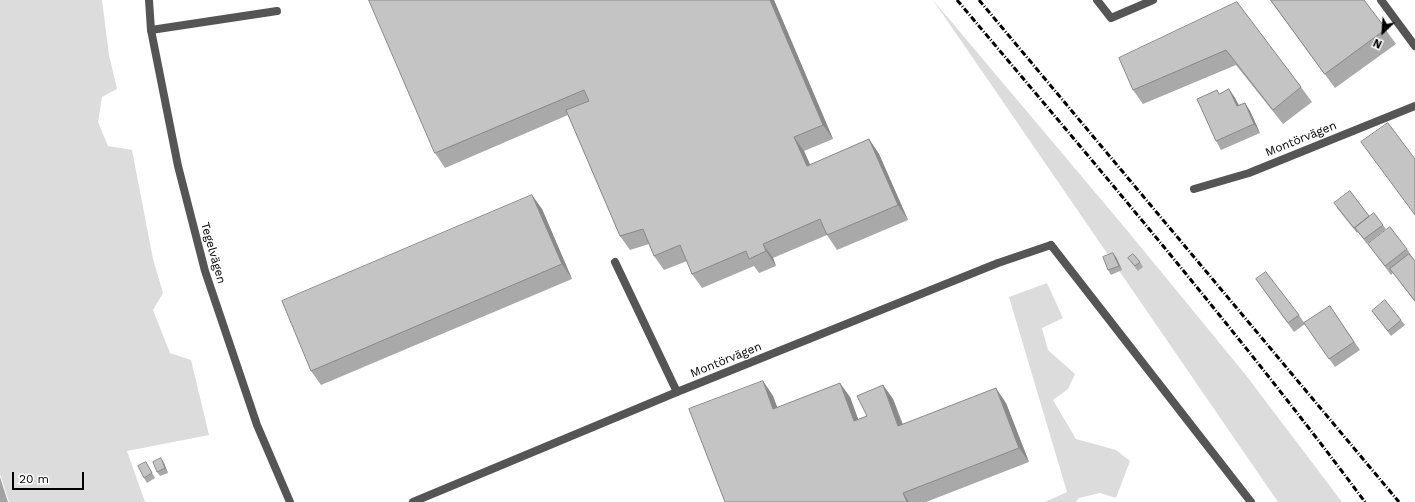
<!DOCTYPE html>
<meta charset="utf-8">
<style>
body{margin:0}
#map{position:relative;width:1415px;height:502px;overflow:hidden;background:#fff;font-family:"Work Sans",sans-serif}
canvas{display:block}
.north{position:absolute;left:1363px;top:12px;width:40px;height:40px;-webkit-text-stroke:3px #fff;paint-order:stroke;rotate:205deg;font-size:11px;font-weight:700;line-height:16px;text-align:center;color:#000}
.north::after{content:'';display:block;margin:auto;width:14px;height:18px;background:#000;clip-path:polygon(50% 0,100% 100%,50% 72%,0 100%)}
.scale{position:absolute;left:12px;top:472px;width:72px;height:18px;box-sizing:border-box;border:2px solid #000;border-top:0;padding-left:5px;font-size:12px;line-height:14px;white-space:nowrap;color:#000;-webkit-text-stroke:3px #fff;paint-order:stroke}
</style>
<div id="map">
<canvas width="1415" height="502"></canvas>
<div class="north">N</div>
<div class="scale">20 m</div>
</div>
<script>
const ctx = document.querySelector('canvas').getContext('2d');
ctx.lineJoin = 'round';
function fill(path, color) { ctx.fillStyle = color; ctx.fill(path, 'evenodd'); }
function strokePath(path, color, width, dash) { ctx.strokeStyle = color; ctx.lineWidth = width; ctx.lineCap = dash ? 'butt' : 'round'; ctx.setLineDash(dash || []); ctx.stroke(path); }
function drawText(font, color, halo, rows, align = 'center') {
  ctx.font = font + ' "Work Sans",sans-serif'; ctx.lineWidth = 3; ctx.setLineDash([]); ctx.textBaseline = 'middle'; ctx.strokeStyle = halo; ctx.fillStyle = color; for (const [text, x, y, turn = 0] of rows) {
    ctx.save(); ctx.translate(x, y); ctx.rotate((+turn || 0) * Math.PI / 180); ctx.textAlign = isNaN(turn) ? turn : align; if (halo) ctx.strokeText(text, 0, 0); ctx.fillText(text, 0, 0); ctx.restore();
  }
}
fill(new Path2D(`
 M0,0H102L109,55L117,89L102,97L98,122L108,146L132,150L153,259L163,293L153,310L170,353L191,360L209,435L127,451L145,502H9L0,474Z
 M933,0L1126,229L1245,374L1342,502H1278Z
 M1047,283L1063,318L1042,328L1048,350L1075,374L1068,389L1053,400L1076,439L1116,450L1130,461L1116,498L1100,493L1079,498L1076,502H1045L1067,492L1009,297Z`), '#dcdcdc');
fill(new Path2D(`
 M0,477L8,502H0Z`), '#a3a3a3');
strokePath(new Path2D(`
 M1097,0L1111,18L1153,0
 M1381,0L1415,46
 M151,30L277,11
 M1051,245L1251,502
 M615,262L677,392`), '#555', 8);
strokePath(new Path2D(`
 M149,0L151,30L178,166L205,271L257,425L290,502
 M1194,189L1249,173L1415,106
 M413,502L677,392L998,263L1051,245`), '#555', 8);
strokePath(new Path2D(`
 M957,0C1096,165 1236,329 1365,502
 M979,0L1399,502`), '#000', 3, [6, 2, 1, 2]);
fill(new Path2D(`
 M369,0H774L833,139L804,151L810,165L869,139L879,154L908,220L837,250L827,235L773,258L776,266L759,273L754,266L702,288L692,274L687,261L664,270L654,256L649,244L630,250L620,236L568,115L445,168L435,153Z
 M1270,0H1364L1396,44L1335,88Z
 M1237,2L1301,87L1312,102L1283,124L1236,65L1143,104L1133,90Z
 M1229,89L1235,98L1239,105L1245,103L1250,111L1260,133L1221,150L1216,141L1220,94Z
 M1350,191L1370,217L1383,225L1386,229L1367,244L1358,232L1357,233L1337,208Z
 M542,209L572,279L321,385L311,371Z
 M1368,244L1407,249L1415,261V302L1393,273L1391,275Z
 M1116,257L1122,270L1111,275L1108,270Z
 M1128,258L1140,262L1143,267L1138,271Z
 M1256,279L1299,315L1305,324L1294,332Z
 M1330,306L1360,350L1335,367L1304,323Z
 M1372,311L1401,320L1405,325L1391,336Z
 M763,381L773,396L777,407L850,397L858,419L867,416L883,385L893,399L903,424L1006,403L1029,462L926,502H725Z
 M146,462L155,478L147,483L144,478Z
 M164,463L168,473L160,476L157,472Z`), '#a9a9a9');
fill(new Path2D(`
 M770,0H774L833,139L823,125Z
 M1229,89L1235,98L1243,115L1237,106Z
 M1245,103L1250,111L1260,133L1254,124Z
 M794,137L804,151L817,180L807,166Z
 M869,139L879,154L908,220L898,205Z
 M532,195L542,209L572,279L562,264Z
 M763,244L773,258L776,266L766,251Z
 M1113,253L1116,257L1122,270L1119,266Z
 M763,381L773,396L783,423L773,409Z
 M840,383L850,397L864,435L854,421Z
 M883,385L893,399L908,440L898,426Z
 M996,388L1006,403L1029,462L1019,448Z
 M161,458L164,463L168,473L165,468Z
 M903,493L909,502H907Z`), '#898989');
const building = new Path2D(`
 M369,0H770L823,125L794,137L807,166L869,139L898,205L827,235L820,219L763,244L766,251L749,259L746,251L692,274L680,245L654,256L643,229L620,236L566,110L589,101L584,90L435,153Z
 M1271,0H1364L1386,29L1325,74Z
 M1237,2L1301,87L1273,110L1226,50L1133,90L1119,58Z
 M1229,89L1237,106L1245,103L1254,124L1216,141L1197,99L1217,90L1219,94Z
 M1388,123L1415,159V215L1361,142Z
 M1350,191L1369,216L1354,228L1334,203Z
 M532,195L562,264L311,371L282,301Z
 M1374,213L1383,225L1364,239L1355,228Z
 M1390,227L1407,249L1385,266L1368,244Z
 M1113,253L1119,266L1108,270L1103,257Z
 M1133,254L1140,262L1135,266L1128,258Z
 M1409,254L1415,261V301L1390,269Z
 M1266,272L1299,315L1288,323L1256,279Z
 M1385,300L1401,320L1388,331L1372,311Z
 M1330,306L1354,342L1329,359L1304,323Z
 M763,381L773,409L840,383L854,421L867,416L857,396L883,385L898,426L996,388L1019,448L903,493L907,502H725L689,409Z
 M161,458L165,468L157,472L153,462Z
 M146,462L152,473L144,478L138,466Z`);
fill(building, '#c4c4c4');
strokePath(building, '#898989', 1);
drawText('12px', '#000', '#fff', [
 ["Montörvägen",1301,139,-22],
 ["Tegelvägen",213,253,74],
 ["Montörvägen",726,360,-22]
]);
</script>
